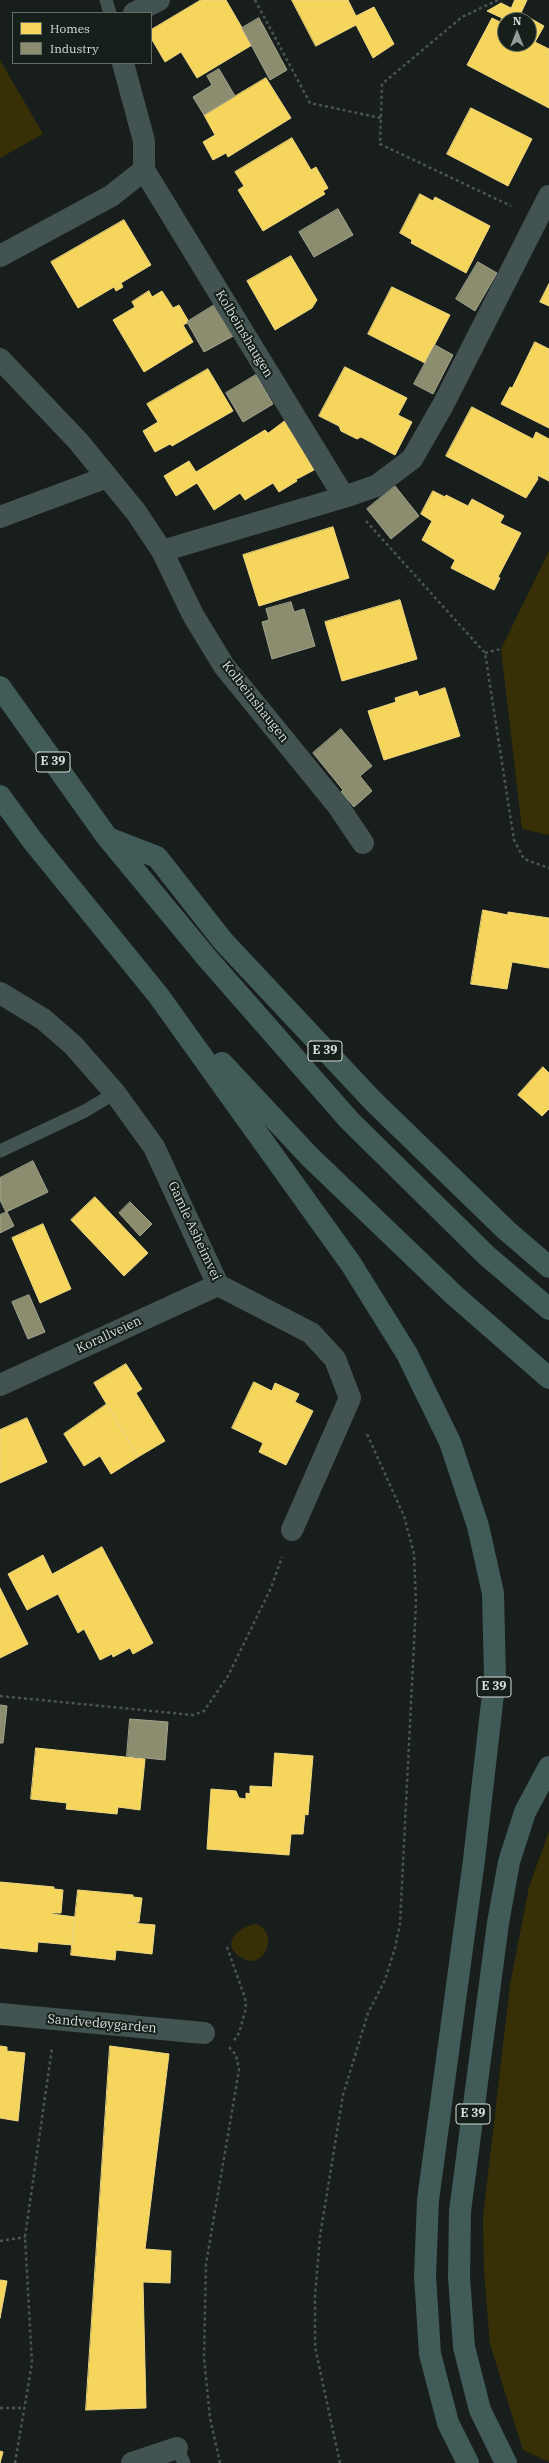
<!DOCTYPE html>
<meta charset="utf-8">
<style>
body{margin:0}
#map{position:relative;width:549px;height:2463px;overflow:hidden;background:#181e1b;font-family:"IBM Plex Serif",serif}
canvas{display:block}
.legend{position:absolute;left:12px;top:12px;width:140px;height:52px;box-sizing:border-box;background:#16201a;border:1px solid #636c66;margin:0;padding:5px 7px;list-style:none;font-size:12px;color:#d7ddd9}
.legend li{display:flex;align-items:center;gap:8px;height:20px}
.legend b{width:20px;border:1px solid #636c66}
.north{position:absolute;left:497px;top:12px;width:40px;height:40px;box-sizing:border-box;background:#16201a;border:1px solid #636c66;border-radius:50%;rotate:0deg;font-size:11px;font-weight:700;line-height:16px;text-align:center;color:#d7ddd9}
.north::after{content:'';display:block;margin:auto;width:14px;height:18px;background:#949a96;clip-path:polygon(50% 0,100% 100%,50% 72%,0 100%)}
</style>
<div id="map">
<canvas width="549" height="2463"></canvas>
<ul class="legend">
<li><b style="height:11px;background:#f6d55c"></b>Homes</li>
<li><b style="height:11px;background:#8c8c6e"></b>Industry</li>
</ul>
<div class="north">N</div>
</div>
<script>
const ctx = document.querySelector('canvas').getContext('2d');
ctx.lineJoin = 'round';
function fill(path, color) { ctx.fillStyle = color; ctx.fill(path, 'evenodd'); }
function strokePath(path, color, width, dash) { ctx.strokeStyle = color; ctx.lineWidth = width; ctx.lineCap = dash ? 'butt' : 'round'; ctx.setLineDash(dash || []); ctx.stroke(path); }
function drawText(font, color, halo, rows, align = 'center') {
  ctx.font = font + ' "IBM Plex Serif",serif'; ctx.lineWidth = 4; ctx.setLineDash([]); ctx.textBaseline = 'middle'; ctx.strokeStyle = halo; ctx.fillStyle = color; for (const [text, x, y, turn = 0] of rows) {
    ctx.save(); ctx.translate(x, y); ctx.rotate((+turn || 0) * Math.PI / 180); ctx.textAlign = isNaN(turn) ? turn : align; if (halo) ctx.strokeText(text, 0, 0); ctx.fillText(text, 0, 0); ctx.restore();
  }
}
fill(new Path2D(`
 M0,60L43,134L0,158Z
 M549,551V835L522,829L501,649Z
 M549,1831V2462L523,2450L490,2344L484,2271L483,2217L510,1985L529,1887Z
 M255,1924C275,1928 271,1961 250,1961C220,1952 229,1930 255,1924Z`), '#373006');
const homes = new Path2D(`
 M201,0H226L252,45L197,78L181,52L165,62L151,38V30Z
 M292,0H348L356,16L374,7L394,44L373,58L356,25L316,46Z
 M515,0H527L521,13L544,26L535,42L549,49V108L467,65L492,18L500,22L502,18L487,11L501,3L511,8ZM505,20H529V44H505Z
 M266,78L291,118L228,157L226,153L213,160L203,142L215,135L204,115Z
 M471,108L532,139L508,186L447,154Z
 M292,138L311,170L316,167L328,188L323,191L325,194L263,231L238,190L244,186L235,172Z
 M420,194L433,201L435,197L490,226L466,273L411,243L412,240L400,233Z
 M124,220L151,265L121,283L123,287L116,291L114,287L78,308L51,262Z
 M291,256L317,300L312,308L275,330L247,281Z
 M549,284V306L540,302Z
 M392,287L450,315L425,363L368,334Z
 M149,291L152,297L162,291L173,308L179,305L189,322L183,325L193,342L144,372L113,320L135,307L132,302Z
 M535,342L549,349V428L501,404L510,387L512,388Z
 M345,367L407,398L398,415L412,422L395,455L361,437L357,439L341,431L339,426L319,416Z
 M208,369L233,411L172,446L170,444L155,452L143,431L158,422L147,404Z
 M472,407L533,439L536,432L549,439V481L537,475L538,479L526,498L446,456Z
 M285,421L314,470L299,478L296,479L297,481L279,492L273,483L245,500L240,493L214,510L197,483L176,496L164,476L189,461L196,472L265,430L268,433Z
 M433,491L445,497L446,495L468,506L472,499L504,516L500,523L521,533L498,577L500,578L494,590L451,568L455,560L422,540L432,521L421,514Z
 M333,527L349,578L259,606L243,555Z
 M400,600L417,659L342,681L325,622Z
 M445,688L460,736L384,760L368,711L396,702L395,698L417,691L419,696Z
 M483,910L508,915V912L549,918V968L512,962L507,989L471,984Z
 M543,1067L549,1073V1109L542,1116L518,1095Z
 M95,1197L148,1253L124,1276L71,1220Z
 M43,1224L71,1289L40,1303L12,1238Z
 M126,1364L142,1389L136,1393L165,1441L138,1457L94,1383Z
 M254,1382L272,1391L275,1383L299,1394L295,1402L313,1411L286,1465L259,1452L263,1443L232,1428Z
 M107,1404L138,1457L111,1474L100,1456L84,1466L64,1434Z
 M27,1418L47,1462L0,1483V1430Z
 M102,1547L153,1643L133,1654L130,1648L113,1657L112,1654L100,1660L84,1629L78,1633L58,1594L27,1610L8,1574L43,1555L52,1574Z
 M0,1588L28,1644L0,1658Z
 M36,1748L145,1759L140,1810L118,1807L117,1814L66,1809L67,1803L31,1799Z
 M275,1753L313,1756L308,1815L305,1814L303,1834H291L289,1855L207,1849L211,1789L236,1791L239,1798L246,1799V1793L250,1794V1786L272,1787Z
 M0,1882L54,1887V1889L63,1890L61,1913H52V1914L75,1917L72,1945L38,1942L37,1952L0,1948Z
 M78,1890L133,1895V1897L142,1898L139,1922L130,1923L155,1925L152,1954L116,1950L115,1960L71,1955Z
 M0,2046L7,2047V2051L25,2053L18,2121L0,2118Z
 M110,2046L169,2054L145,2249L171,2251L170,2283L143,2282L146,2408L86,2410Z
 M0,2280L7,2281L0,2318Z
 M0,2451L3,2452L0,2463Z`);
fill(homes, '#f6d55c');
strokePath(homes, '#edd782', 1);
const industry = new Path2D(`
 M259,18L287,70L270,80L242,28Z
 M219,69L235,96L204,115L193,97L212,85L207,76Z
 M338,209L353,235L314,257L299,232Z
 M478,262L497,273L475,311L456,299Z
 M216,304L235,335L204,352L187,322Z
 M435,345L453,355L433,394L414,384Z
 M256,375L273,404L243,422L226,393Z
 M395,486L419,516L391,539L367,509Z
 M291,602L294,612L304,609L315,646L272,659L262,622L269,620L266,609Z
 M341,729L372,766L360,776L372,791L354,807L341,792L343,790L313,753Z
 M33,1161L48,1192L6,1212L0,1200V1178Z
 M130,1202L152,1224L140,1236L119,1213Z
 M7,1212L14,1226L0,1233V1215Z
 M29,1295L45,1332L28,1339L12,1302Z
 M0,1705L7,1706L3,1743H0Z
 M130,1719L168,1722L165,1760L127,1756Z`);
fill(industry, '#8c8c6e');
strokePath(industry, '#a2a48e', 1);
strokePath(new Path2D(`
 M255,0L310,103L381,118
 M498,0L462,17L382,84L380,144L511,206
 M366,521L485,653L514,840L524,859L549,868
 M485,653L501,649
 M0,1696L193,1715L204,1711L228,1676L271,1588L282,1557
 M227,1947L245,1998L246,2008L239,2033L233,2042
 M0,2241L25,2237
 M0,2408H23
 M15,2463L32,2363L25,2237L52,2048
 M220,2463L210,2418L204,2357L206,2264L239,2070L236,2055L229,2047
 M340,2463L315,2347V2296L320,2236L343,2095L368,2013L385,1980L395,1948L400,1924L416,1603L414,1554L404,1516L367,1434`), '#495553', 2.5, [3, 3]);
strokePath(new Path2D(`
 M106,0L110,13
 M0,1151L85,1111L115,1093
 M177,2448L184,2463`), '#435352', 13);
strokePath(new Path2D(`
 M134,13L159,0
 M144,170L344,497
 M0,256L111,196L144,170V141L123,63
 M0,359L78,441L136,512L162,551L193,615L224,666L338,806L363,843
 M0,517L107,477
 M162,551L344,497L376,486L412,459L443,405L549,196
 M0,993L43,1019L73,1045L115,1093L154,1147L218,1285L311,1333L335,1359L350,1398L292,1530
 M0,1385L218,1285
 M0,2014L204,2033
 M132,2463L177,2448`), '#435352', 22);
strokePath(new Path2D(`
 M0,687L107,837L207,958L349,1120L486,1255L549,1309
 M0,796L32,840L158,995L351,1264L407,1354L450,1442L478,1526L493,1593L495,1677L474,1860L428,2200L425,2276L430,2354L448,2423L468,2463
 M108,838L157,857L223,941L373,1101L506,1230L549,1267
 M222,1063L310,1157L454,1295L549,1378
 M506,2463L480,2410L464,2347L459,2277L460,2211L498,1923L509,1862L525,1812L549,1767`), '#415b59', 22);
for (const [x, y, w] of [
 [53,762,34],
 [325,1051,34],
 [494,1687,34],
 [473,2114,34]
]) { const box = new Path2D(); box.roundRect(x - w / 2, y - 10, w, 20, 3); ctx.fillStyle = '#16201a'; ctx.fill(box); strokePath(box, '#d7ddd9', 1); }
drawText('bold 12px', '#d7ddd9', null, [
 ["E 39",53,762],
 ["E 39",325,1051],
 ["E 39",494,1687],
 ["E 39",473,2114]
]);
drawText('13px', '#d7ddd9', '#16201a', [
 ["Kolbeinshaugen",244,334,59],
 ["Kolbeinshaugen",255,702,52],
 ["Gamle Asheimvei",194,1231,65],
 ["Korallveien",109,1335,-25],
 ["Sandvedøygarden",102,2024,5]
]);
</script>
